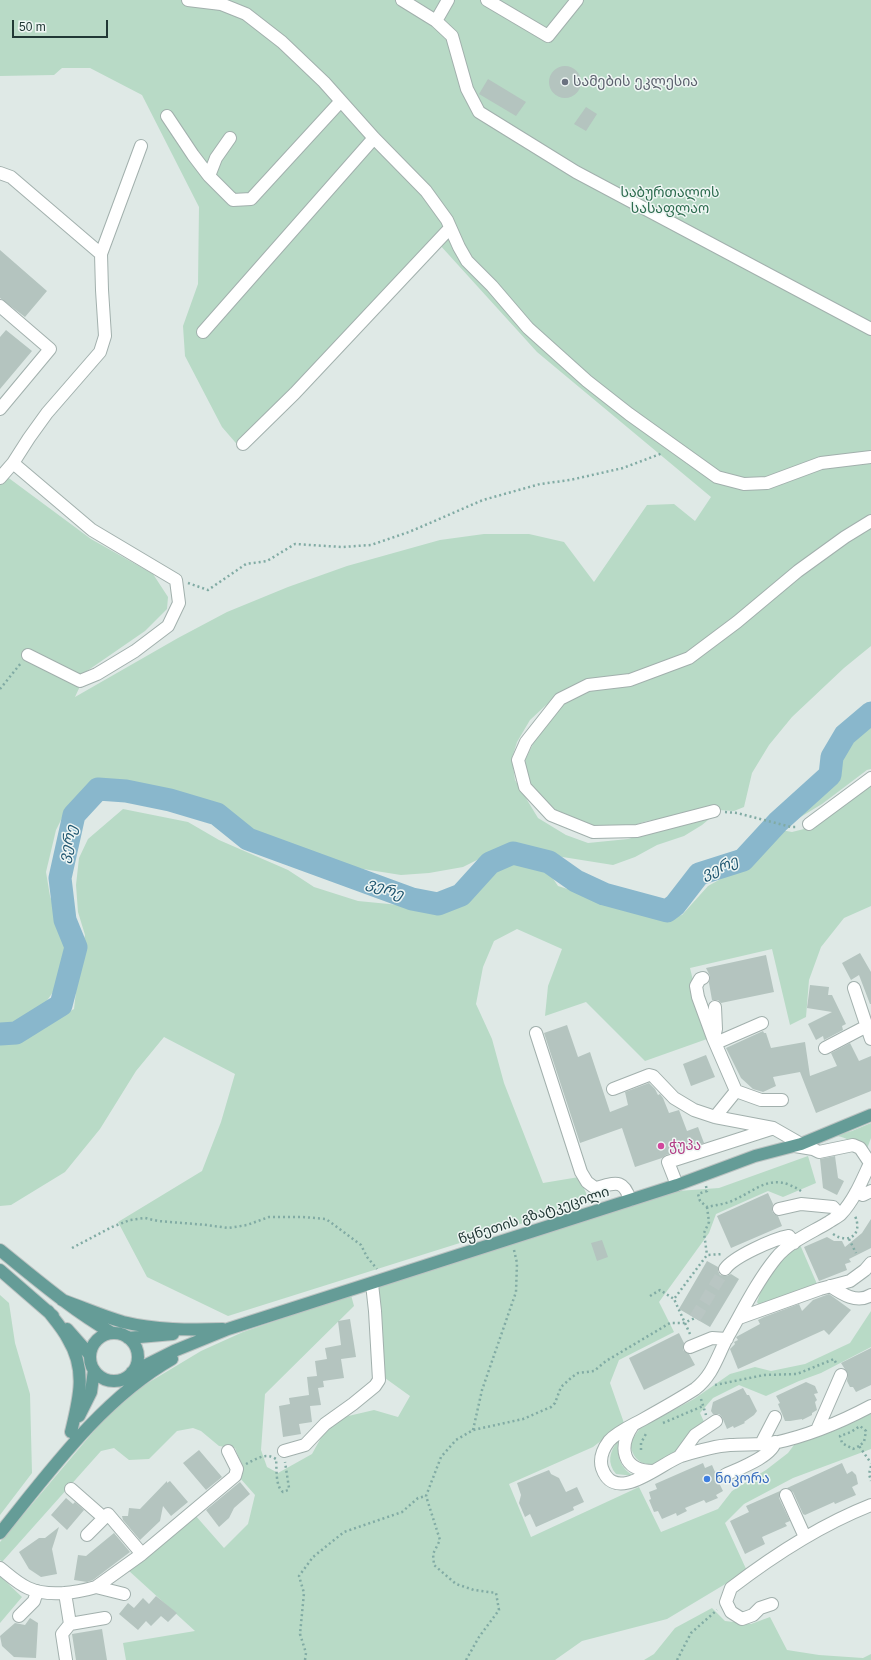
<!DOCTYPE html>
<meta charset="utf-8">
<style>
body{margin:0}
#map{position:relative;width:871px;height:1660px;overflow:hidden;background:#dfe9e6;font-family:Helvetica,sans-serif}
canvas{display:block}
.scale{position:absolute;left:12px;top:20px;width:96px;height:18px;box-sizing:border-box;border:2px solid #213835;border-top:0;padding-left:5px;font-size:12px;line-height:14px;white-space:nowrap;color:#213835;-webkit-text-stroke:3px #eff6f4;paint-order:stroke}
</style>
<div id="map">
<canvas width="871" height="1660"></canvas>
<div class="scale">50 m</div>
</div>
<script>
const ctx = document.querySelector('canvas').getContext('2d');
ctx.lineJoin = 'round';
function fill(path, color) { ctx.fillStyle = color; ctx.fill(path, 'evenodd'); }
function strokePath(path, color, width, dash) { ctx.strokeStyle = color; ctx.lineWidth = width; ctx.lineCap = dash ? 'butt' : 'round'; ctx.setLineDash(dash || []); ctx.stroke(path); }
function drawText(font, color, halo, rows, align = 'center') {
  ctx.font = font + ' Helvetica,"Noto Sans Georgian",sans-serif'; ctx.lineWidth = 3; ctx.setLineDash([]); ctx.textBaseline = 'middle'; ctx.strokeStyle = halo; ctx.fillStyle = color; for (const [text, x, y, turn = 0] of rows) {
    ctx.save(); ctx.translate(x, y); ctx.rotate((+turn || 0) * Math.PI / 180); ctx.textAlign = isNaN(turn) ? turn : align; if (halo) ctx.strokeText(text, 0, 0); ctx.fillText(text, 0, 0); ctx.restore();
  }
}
fill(new Path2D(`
 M0,0H871V646L844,668L792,717L769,745L752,773L744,807L734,811L718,810L647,821L634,825L589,827L554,810L535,794L528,777L525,760L539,732L560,706L579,695L569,689L545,706L530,720L517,742L512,758L515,780L538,818L566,835L588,843L628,839L661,829L714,815L702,825L684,836L657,845L635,857L613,865L550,855L524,846L495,851L463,867L429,873L401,875L344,866L310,857L233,821L218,810L167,793L101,782L65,812L56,830L46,872L50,896L61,929L66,953L62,979L46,1002L16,1024L0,1025V484L6,476L91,539L153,574L168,597L167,609L145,631L87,671L75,697L178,638L227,612L288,587L347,566L440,540L484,534H529L564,542L594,582L647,505L674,504L695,521L711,497L537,352L439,244L241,449L222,427L185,356L183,326L198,284L199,207L142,95L90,68H62L54,75L0,76Z
 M871,718V769L867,770L822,804L794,821L789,819L836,776L838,763L844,747Z
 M871,782V906L844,918L821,947L809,980L806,1017L790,1025L772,949L690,968L707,1039L645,1061L586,1002L545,1016L548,986L562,949L517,929L494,941L483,967L476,1004L492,1039L504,1083L543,1183L579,1177L590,1202L228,1316L147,1277L118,1222L202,1171L221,1122L235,1074L164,1037L136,1071L100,1129L65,1172L11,1205L0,1206V1040L28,1034L74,1009L80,955L85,935L78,912L76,885L79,858L88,839L123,809L188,822L219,840L288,870L314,887L358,901L440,909L460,898L494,866L517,861L548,871L558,886L663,919L682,915L708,886L746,865L781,830L792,832L804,829L827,815Z
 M871,1123V1138L864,1157C853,1144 850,1136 832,1136L852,1131Z
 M808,1156L816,1183L783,1197L768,1191L716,1214L709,1233L659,1302L674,1332L619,1360L610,1383L624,1423L593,1447L509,1484L531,1537L639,1487L661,1532L718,1509L732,1491L766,1470L788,1453L794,1445L871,1413V1449L793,1478L744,1504L725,1523L747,1571L667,1619L582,1641L555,1660H126L123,1643L195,1631L128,1570L195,1515L224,1548L248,1524L255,1495L240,1478L242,1466L235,1448L219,1446L201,1431L193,1428L177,1431L149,1459L129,1460L114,1448L101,1451L2,1562L0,1560V1542L104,1419L141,1387L201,1351L243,1332L351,1295L354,1306L265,1394L261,1450L267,1467L278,1473L312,1454L323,1434L344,1417L374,1410L398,1417L410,1396L385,1378L377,1285L678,1191L719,1188Z
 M798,1240L817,1284L759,1306L757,1302C765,1277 781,1258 798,1240Z
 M0,1295L9,1303L15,1343L30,1394L32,1473L0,1515Z
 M871,1311V1347L821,1373L799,1381L766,1396L739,1385L713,1398L700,1413L705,1424C700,1431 691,1447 684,1452C664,1465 635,1475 630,1443L640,1428L694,1399L730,1374L755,1367L771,1371L805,1364L850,1343Z
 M618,1441C617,1457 620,1468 634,1476L616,1474C607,1463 609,1452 618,1441Z
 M0,1576L22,1597L0,1623Z
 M712,1608L725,1621L751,1624L770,1617L787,1650L819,1655L863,1658L871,1654V1660H644L654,1654L675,1628Z`), '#b8dac6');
strokePath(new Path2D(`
 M0,1034L16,1033L61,1005L76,947L65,920L60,878L74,815L98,789L126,791L170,800L217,814L248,839L412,899L438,904L461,895L490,863L513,853L549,862L576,881L604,894L667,911L675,905L699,874L743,860L778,822L830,775L832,757L845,735L871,713`), '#89b7cc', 23);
fill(new Path2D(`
 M549 82a16 16 0 1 1 32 0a16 16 0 1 1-32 0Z
 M488,79L526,102L516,116L479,94Z
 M586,107L597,114L586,131L574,124Z
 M0,250L47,291L25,317L0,298Z
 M6,330L32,351L0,389V337Z
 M860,953L871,972V1004H870L859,975L851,980L842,963Z
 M766,955L774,992L721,1003L718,1000H712L709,983L710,976L706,968Z
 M810,985L829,987L828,995H832L846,1024L842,1026L843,1030L824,1040L823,1036L816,1040L808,1024L832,1012L807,1008Z
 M567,1025L578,1057L590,1052L610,1112L628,1105L625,1092L649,1083L655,1089L658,1095L660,1094L663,1098L669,1113L679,1110L687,1131L698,1127L704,1143L666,1155L662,1158L635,1167L622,1128L580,1143L544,1033Z
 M763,1031L764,1033H766L771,1048L805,1042L810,1076L837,1066L831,1053L850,1043L859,1061L871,1056V1091L816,1113L800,1072L773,1077L776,1086L763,1092L753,1089L741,1078L726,1048Z
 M706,1055L715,1077L691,1086L683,1064Z
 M835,1156L838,1178L844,1181L837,1195L823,1188L820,1159Z
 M768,1193L773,1204L772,1211L774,1214L778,1216L782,1226L731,1248L717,1216Z
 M871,1219V1248L849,1259L851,1262L845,1264L847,1270L819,1281L804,1247L827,1237L834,1241H842L845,1247L862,1233Z
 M602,1240L608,1257L597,1261L591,1243Z
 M707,1261L718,1267V1271L720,1275L727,1276L731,1274L739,1279L710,1327L679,1309Z
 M829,1294L851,1310L829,1335L824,1330L738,1369L730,1349L735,1344L734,1342L738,1340L736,1337L760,1324L758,1320L764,1317L799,1304L802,1311L813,1300Z
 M350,1319L356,1357L341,1359L344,1378L323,1381L324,1387L318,1388L321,1405L310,1406L312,1422L299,1424L301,1434L283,1437L279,1406L290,1404L289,1398L309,1395L307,1377L317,1376L315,1361L327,1359L325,1348L341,1345L338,1321Z
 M679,1333L684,1343L683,1350L689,1354L695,1365L644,1390L629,1358Z
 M871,1348V1385L856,1392L853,1387H850L847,1381L848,1374L841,1363Z
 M806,1382L815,1386L818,1393L814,1394L817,1400L815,1402L817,1410L812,1413V1415L802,1420V1419L790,1421H785L778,1404L780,1403L776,1396Z
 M743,1388L747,1395H749L757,1411L754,1415L744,1422L745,1423L734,1428L733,1426L727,1429L722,1417L719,1414H713L711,1411L713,1402Z
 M199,1450L222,1477L206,1490L183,1463Z
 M703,1463L705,1468L712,1465L715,1472L717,1471L718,1478L722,1482L719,1483L723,1491L716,1495L718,1498L706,1503L704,1500L685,1508L687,1511L677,1516L676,1513L662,1519L658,1511L654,1512L649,1500L651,1499L649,1492L657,1489L655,1484Z
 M842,1463L847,1474L852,1471L856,1475L858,1484L852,1487L856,1495L835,1504L834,1502L805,1515L803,1514L793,1492L787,1488Z
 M549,1470L551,1474L559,1478L566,1492L577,1487L584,1502L573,1507L574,1510L536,1527L530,1514L525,1517L519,1503L521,1495L517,1483Z
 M167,1481V1483L170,1481L188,1502L171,1516L163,1506L160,1521L140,1540L123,1520L122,1516H128L129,1508L140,1509Z
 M240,1482L250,1494L234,1508L229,1518L219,1527L206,1510Z
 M780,1491L779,1498L790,1521L785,1523L787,1526L762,1537L765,1544L745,1554L730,1521L749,1512L746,1506Z
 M66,1498L73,1504L75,1502L84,1510L67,1530L51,1515Z
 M59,1527L52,1549L57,1574L41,1577L29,1569L19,1552L39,1538H45Z
 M114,1533L130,1552L93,1580L87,1582L74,1580L78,1555L86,1556Z
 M156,1596L177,1613L168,1622L161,1616L151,1626L146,1621L138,1630L119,1614L128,1603L134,1608L143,1598L149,1604Z
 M30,1618L38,1623L36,1658L14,1657L2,1646L0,1636L15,1623L25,1625Z
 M102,1629L107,1660H76L72,1634Z`), '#b4c4bf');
strokePath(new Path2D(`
 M695,1318L725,1269`), '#b9c6c3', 12, [12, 6]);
const minor = new Path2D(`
 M188,0L221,4L246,14L282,42L324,82L374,138L426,191L447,220L459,247L467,261L492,286L528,328L587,381L629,414L717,477L744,484L767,483L821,463L871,457
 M402,0L436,21L452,36L467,89L479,112L576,172L871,329
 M487,0L548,36L577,0
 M436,21L448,0
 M167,116L193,155L209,176
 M230,138L216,158L209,176L233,200L251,199L340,102
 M0,173L11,177L101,254L102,290L105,336L100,352L47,413L29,438L13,463
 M101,254L141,146
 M0,306L50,349L0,409
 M203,332L374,138
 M243,444L295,393L450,228
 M0,478L13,463L92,530L176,580L179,603L168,626L135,651L97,674L80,681L28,655
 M714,811L637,831L593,832L551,815L525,787L518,760L526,742L560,699L588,685L630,680L689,658L737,622L798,571L845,537L871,521
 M809,824L871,778
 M703,978L700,979L696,986L698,997L713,1038L736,1091L761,1100H782
 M854,988L871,1039
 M536,1033L581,1172L587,1182L595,1188C614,1184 623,1177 630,1200
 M714,1037L716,1029L715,1007
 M716,1043L762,1023
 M825,1048L867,1026
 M613,1089L649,1075L653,1076L674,1098L694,1110L715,1117L773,1128L801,1144
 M715,1117L736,1091
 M795,1146L813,1149L819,1152L853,1145L860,1148L870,1163
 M871,1161C863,1178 855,1199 841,1214C838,1217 833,1219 829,1222C811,1233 790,1241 776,1258C757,1281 742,1312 727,1338C717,1357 713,1375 695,1389C678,1400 660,1410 642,1420C631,1426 617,1432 609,1441C603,1449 599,1458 602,1468C615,1506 661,1463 681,1456C697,1451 714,1446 730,1445C745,1444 759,1445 774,1443C807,1436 841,1422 871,1406
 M677,1185L668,1162L771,1129
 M856,1192L863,1195L871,1191
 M779,1209L801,1204L833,1207L840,1215
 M725,1269C733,1257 773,1239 789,1236L794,1243
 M830,1286C842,1294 857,1304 871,1295
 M739,1318L820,1289L850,1281L865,1270L871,1263
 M690,1347L712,1338L727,1339
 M633,1425C618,1447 622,1471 653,1471
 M817,1430L841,1375
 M761,1444L775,1417
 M284,1451L305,1445L325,1424L353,1404L375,1386L379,1380L375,1311L372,1284
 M679,1457L695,1435L716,1421
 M725,1475C738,1469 773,1456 775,1442
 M71,1489L104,1518
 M786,1495L805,1537
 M87,1535L108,1514L142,1554
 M0,1568C9,1575 17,1583 28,1588C47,1597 76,1593 96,1587L142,1554L235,1476L237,1469L228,1451
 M96,1587L124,1594
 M65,1593L70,1624L62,1634L66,1660
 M772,1604L760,1608L753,1615L742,1619L731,1612L726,1602L731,1588C774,1555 820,1525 871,1505
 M19,1616L34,1601L37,1591
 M70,1624L105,1618`);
const major = new Path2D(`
 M0,1250C36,1279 72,1310 112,1333
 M0,1270L53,1316
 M62,1300C82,1307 102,1316 123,1322C155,1330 190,1330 223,1329
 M48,1311C55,1320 63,1329 68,1339C87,1370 79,1399 71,1432
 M67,1329L90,1355
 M90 1357a24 24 0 1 1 48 0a24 24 0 1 1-48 0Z
 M128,1338L173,1334
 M132,1372L174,1351L228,1329L677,1185L755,1156L801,1144L871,1115
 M79,1416L91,1392L94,1370
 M0,1533C50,1471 102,1399 172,1359`);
strokePath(minor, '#a2b0ad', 14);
strokePath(major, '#bcc3c2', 14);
strokePath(new Path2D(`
 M188,583L208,590L246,564L267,561L295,544L342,547L371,545L409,532L483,500L540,484L570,480L623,468L663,453
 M0,689L21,663
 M725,812L737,813L791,827H798
 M706,1186L707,1191L698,1194L700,1201L707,1207C716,1205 726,1204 734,1200C760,1188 772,1172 801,1191
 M707,1207L709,1222L704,1233L707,1255
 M833,1234C849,1245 863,1234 855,1216
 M849,1239L856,1253
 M72,1248L112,1227L130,1220L145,1218L158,1221L207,1225L228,1228L247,1225L269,1217H303L326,1219L345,1233L361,1245L367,1257L377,1269
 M650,1296L660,1290L674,1299
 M690,1334L674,1299L707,1255L723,1254
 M715,1385L764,1375L797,1374L834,1359L837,1365
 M701,1399L706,1415
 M663,1423L703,1406
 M473,1430L482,1390L516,1292L517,1263L514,1250
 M859,1446L853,1449L842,1443L840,1436L851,1432L860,1426L866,1431L864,1442L859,1446L871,1463
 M641,1450V1443L647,1432
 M246,1464C256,1459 266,1452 276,1459C277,1469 275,1486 283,1492L288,1490L289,1488L285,1462
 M871,1466L869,1474L871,1481
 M305,1660L306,1653L300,1634L304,1593L299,1576L313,1557L344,1532L402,1512L418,1498L426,1496
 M466,1660L479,1637L499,1610L496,1593L474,1590L456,1584L434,1565L433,1554L440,1540L426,1496L441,1457L456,1440L473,1430L523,1419L551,1407L555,1403L561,1387L572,1377L578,1373L594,1371L606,1361L670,1323H684L695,1318
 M677,1660L691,1633L717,1610`), '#81aba4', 2.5, [2, 3]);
strokePath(minor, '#fff', 12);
strokePath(major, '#659c97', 12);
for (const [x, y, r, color] of [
 [565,82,4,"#6b7280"],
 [661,1146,4,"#d1479c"],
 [707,1479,4,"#3f7fe0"]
]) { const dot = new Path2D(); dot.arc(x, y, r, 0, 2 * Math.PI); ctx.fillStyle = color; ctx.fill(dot); strokePath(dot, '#eff6f4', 1.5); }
drawText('14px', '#5b616d', '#eff6f4', [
 ["სამების ეკლესია",573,82]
], 'left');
drawText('14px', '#2d6c4f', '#eff6f4', [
 ["საბურთალოს",670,193],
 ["სასაფლაო",670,209]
]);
drawText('14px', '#b23c85', '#eff6f4', [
 ["ჭუპა",669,1146]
], 'left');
drawText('14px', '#213835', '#eff6f4', [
 ["წყნეთის გზატკეცილი",534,1216,-18]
]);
drawText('14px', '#366cbe', '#eff6f4', [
 ["ნიკორა",715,1479]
], 'left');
drawText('italic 15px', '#1f5670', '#eff6f4', [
 ["ვერე",68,844,-77],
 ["ვერე",720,868,-23],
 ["ვერე",385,889,20]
]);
</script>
